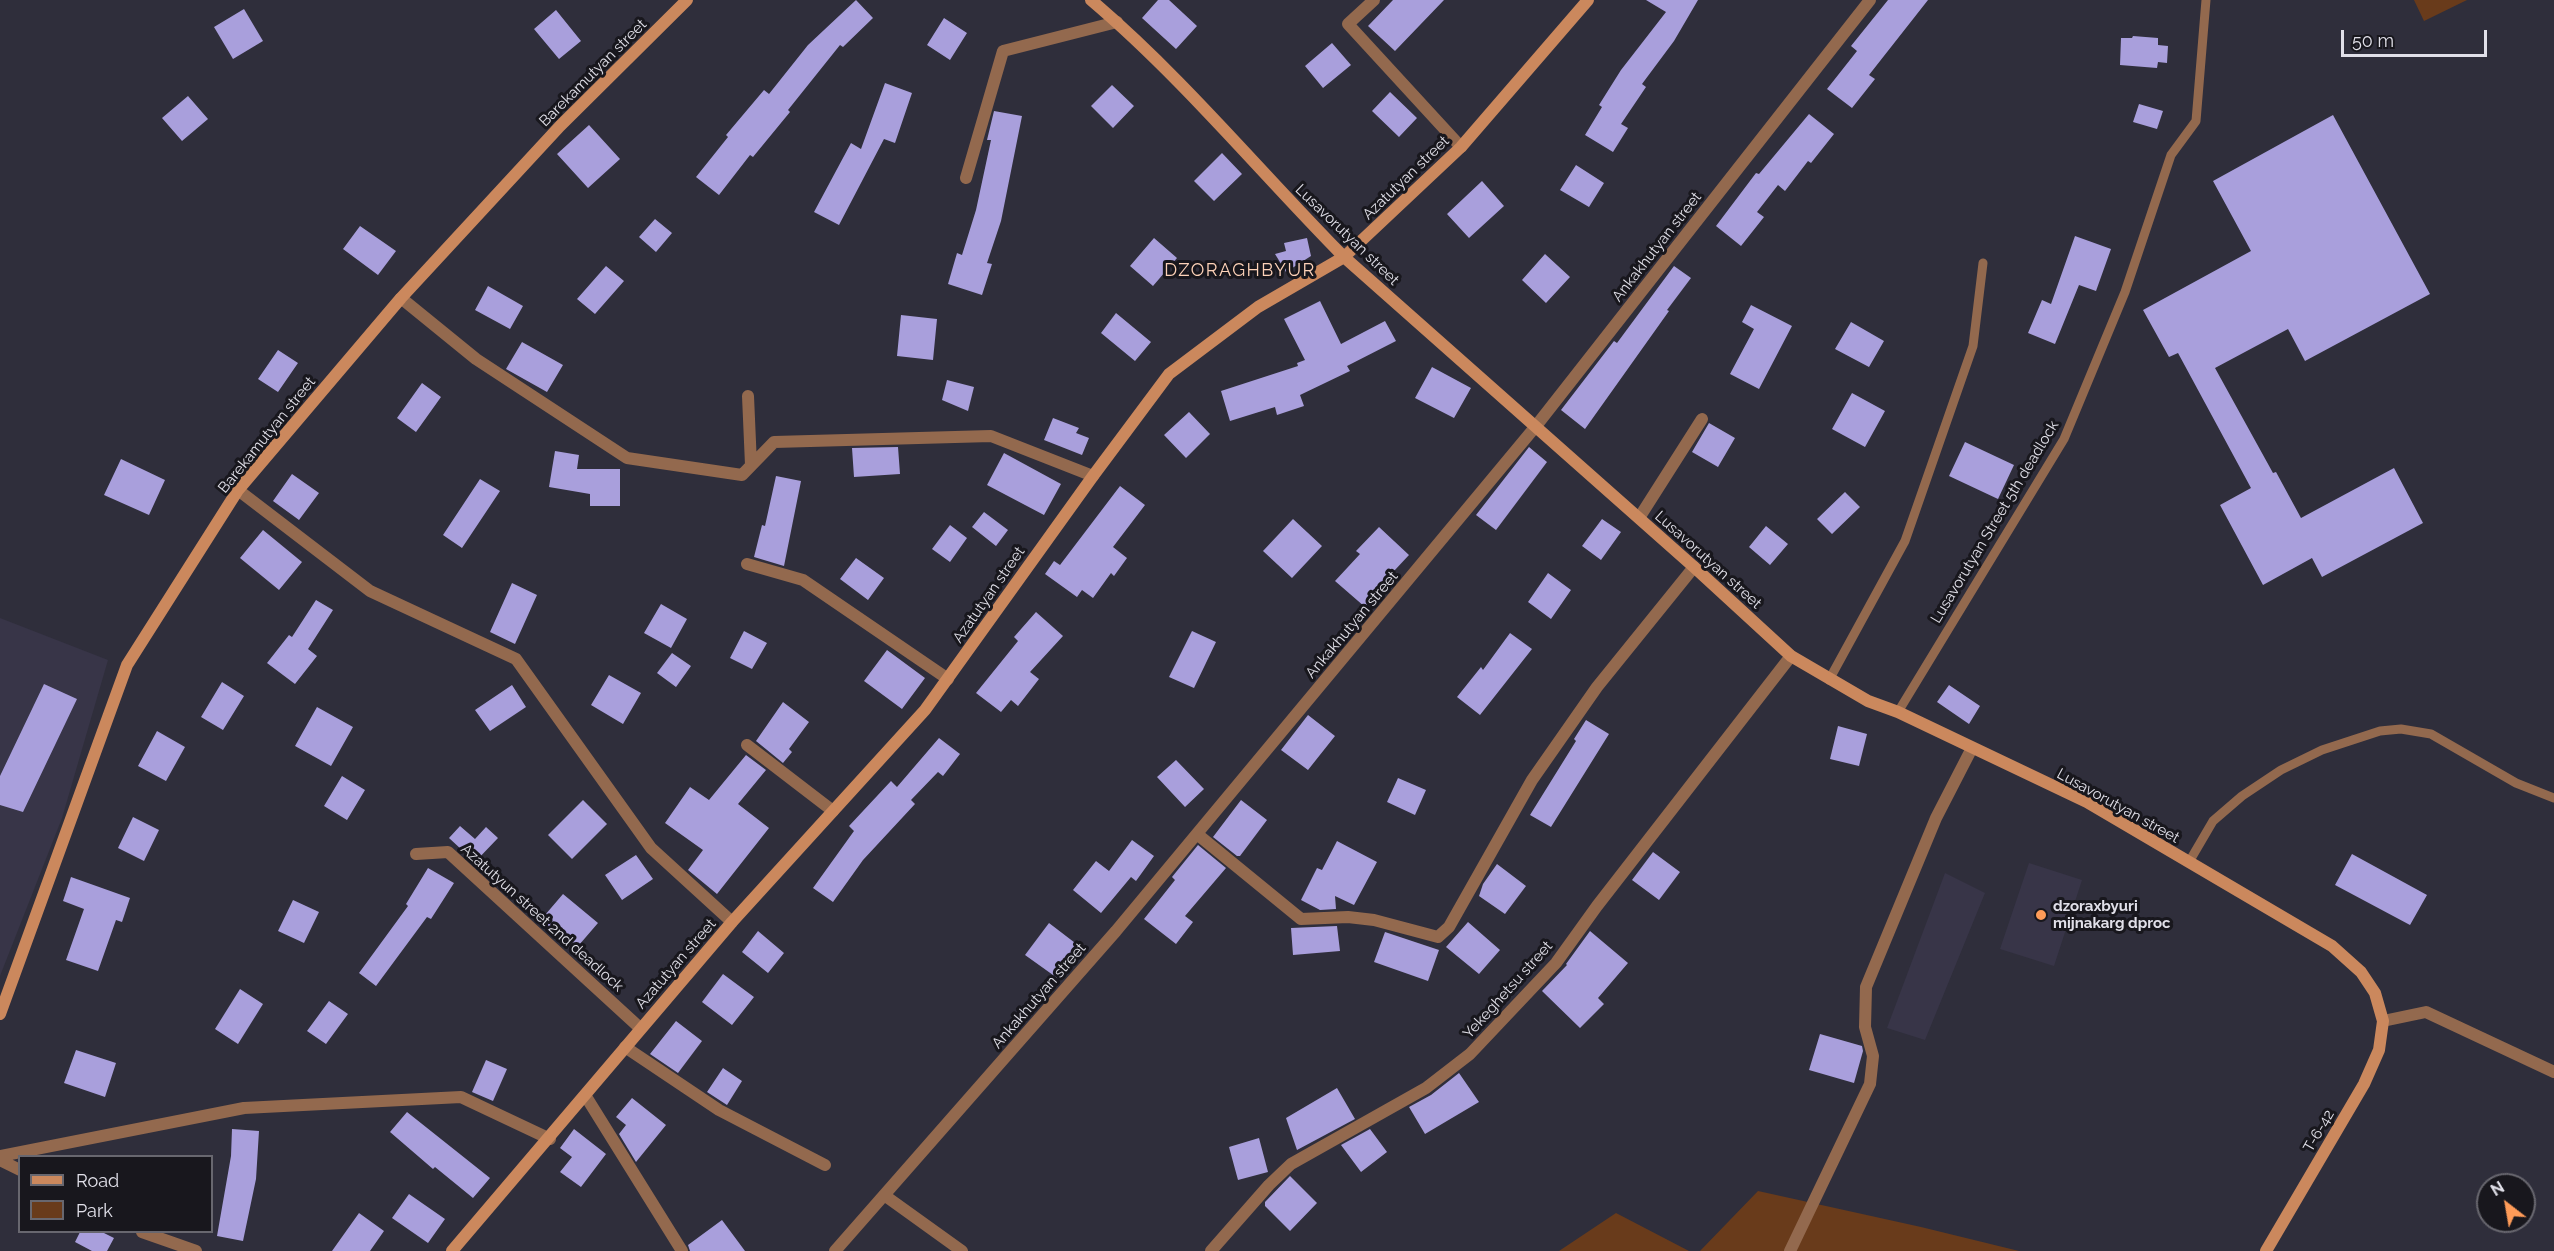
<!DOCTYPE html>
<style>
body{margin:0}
#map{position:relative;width:2554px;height:1251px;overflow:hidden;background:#2f2e3b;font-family:Raleway,sans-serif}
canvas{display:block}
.legend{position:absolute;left:18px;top:1155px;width:195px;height:78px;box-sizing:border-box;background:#18171d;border:2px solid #68676f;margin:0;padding:8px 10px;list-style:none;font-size:18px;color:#e1e0e9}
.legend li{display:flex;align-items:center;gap:12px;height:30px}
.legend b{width:30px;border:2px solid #68676f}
.north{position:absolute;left:2476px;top:1173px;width:60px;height:60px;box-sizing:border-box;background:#18171d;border:2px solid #68676f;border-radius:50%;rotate:329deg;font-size:16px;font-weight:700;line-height:24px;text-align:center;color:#e1e0e9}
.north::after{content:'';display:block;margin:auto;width:21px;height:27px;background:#fe9b58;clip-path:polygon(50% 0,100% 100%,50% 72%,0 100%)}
.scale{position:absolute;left:2341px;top:30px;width:146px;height:27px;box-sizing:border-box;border:3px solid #e1e0e9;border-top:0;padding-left:8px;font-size:18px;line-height:21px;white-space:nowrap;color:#e1e0e9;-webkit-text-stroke:4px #18171d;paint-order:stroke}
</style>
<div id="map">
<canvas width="2554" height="1251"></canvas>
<ul class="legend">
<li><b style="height:8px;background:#cb885d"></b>Road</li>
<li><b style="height:16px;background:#693b1b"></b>Park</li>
</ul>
<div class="north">N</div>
<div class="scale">50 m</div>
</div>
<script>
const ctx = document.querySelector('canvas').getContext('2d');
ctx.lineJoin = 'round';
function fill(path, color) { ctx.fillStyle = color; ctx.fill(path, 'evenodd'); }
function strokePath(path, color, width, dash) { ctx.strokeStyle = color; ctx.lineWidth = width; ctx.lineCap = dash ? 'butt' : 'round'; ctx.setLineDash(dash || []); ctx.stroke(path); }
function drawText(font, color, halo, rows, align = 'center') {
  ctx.font = font + ' Raleway,sans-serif'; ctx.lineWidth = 6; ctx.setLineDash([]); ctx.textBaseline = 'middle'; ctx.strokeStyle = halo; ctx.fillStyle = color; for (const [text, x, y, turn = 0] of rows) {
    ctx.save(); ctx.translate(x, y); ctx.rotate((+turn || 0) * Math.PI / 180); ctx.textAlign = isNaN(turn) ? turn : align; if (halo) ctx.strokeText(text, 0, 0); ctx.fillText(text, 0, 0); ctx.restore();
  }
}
fill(new Path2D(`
 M0,618L108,660L62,818L0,976Z
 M2029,863L2082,880L2054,966L2000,949Z
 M1945,873L1985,893L1925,1040L1887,1028Z`), '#383548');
fill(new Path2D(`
 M2414,0H2467L2424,21Z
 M1758,1191L1921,1227L2019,1251H1700Z
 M1616,1213L1689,1251H1559Z`), '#693b1b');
fill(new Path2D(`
 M856,0L873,18L843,47L840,45L788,110L790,112L753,157L750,155L719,195L696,177L728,137L726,135L764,90L769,94L808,45Z
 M1158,0H1169L1197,26L1176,49L1142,18Z
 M1393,0H1444L1395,51L1368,26Z
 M1646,0H1698L1674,41L1642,84L1646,87L1621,124L1628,128L1613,152L1585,135L1602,107L1599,105L1621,70L1666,12Z
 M1888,0H1928L1869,75L1875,79L1852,108L1827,89L1857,51L1851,46Z
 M244,9L263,41L233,59L214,27Z
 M556,10L581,41L559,59L534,29Z
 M944,18L967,33L950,60L927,45Z
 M2133,36L2158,38V45L2168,46L2167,63L2158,62L2157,68L2120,65L2121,38H2132Z
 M1332,43L1351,65L1323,88L1305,66Z
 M885,83L912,93L895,143L884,139L839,225L814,212L851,143L861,149Z
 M1112,85L1134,106L1113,128L1091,106Z
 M1390,92L1417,118L1399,137L1372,111Z
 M188,96L208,119L182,141L162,118Z
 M2139,104L2163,111L2157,129L2133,122Z
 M994,111L1022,116L1001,221L987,263L992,264L982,295L948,284L957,253L962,255L976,210L991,140H987Z
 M1809,114L1834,134L1811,163L1808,161L1785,191L1778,185L1757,212L1764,217L1741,246L1716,226L1756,173L1759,174Z
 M2333,115L2430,294L2305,361L2288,329L2215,368L2273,473L2276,472L2301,518L2394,468L2423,523L2322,577L2312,558L2263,585L2220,505L2251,488L2178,353L2169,357L2143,310L2251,251L2213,181Z
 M589,125L620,159L588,188L557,154Z
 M1222,153L1242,174L1214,201L1194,181Z
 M1576,165L1604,183L1589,207L1560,190Z
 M1482,181L1504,206L1469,238L1447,214Z
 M655,219L672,233L656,252L639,237Z
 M360,226L396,251L378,275L343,249Z
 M2075,236L2111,249L2096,291L2079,285L2055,344L2028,333L2042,300L2051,304Z
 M1154,238L1177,258L1153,286L1130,266Z
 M1307,238L1311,256L1286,272L1275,254L1286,251L1284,243Z
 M1545,254L1570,277L1546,303L1522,280Z
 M606,266L624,281L595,314L577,299Z
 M1674,266L1691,278L1667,310L1669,311L1585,429L1561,410L1614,341L1617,343Z
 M488,286L523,306L510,329L475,310Z
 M1320,301L1341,344L1385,321L1396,341L1347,366L1350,371L1300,395L1304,406L1277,415L1275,407L1230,421L1221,391L1298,366L1297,363L1305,360L1284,319Z
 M1751,305L1792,326L1759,389L1730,374L1754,329L1742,322Z
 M1116,313L1151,342L1135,361L1101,333Z
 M901,315L937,319L933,360L897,356Z
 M1851,322L1884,341L1869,367L1835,349Z
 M522,342L563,365L547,392L506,369Z
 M278,350L298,363L278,392L258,379Z
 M1432,367L1471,388L1454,418L1415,398Z
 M947,380L974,387L968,411L942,400Z
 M422,383L441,397L416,432L397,418Z
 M1852,393L1885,411L1865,447L1832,429Z
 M1189,412L1210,434L1186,458L1164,435Z
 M1053,418L1079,428L1076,433L1089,438L1082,455L1044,440Z
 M1709,423L1735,438L1718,467L1692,452Z
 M1965,442L2014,465L1998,499L1949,476Z
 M898,447L900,474L854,477L852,448Z
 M1529,447L1547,462L1496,530L1476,515Z
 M555,451L579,455L577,469H620V506H590V494L549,487Z
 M1004,453L1061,484L1044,515L987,485Z
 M121,459L165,480L149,515L104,495Z
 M292,474L319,493L299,520L273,501Z
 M776,476L801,481L784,566L754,557L762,525L765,526Z
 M480,479L500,491L462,548L443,535Z
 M1120,486L1145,505L1113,547L1127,558L1114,576L1111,573L1093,598L1082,590L1077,597L1045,574L1054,561L1060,565Z
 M1845,492L1860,507L1832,534L1817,519Z
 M984,512L1008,530L996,546L972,527Z
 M1293,519L1322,546L1292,578L1263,551Z
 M1602,519L1621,532L1601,560L1582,546Z
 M950,525L967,538L950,562L932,549Z
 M1766,526L1788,544L1770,565L1749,547Z
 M1379,527L1409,555L1379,587L1381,589L1365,607L1335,581L1360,554L1356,551Z
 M263,530L302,562L279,590L240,558Z
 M856,558L884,578L868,600L840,579Z
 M1548,573L1571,590L1551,619L1528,602Z
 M512,583L537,595L515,644L490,632Z
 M316,600L333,610L308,649L317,656L295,684L267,663L289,635L292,637Z
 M661,604L687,619L671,648L644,633Z
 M1036,612L1063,636L1030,672L1039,679L1018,706L1011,700L1001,712L976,693L1018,641L1014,637Z
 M744,631L767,643L752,669L730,658Z
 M1192,631L1216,642L1194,688L1169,677Z
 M1510,633L1532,649L1480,715L1457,697L1481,667L1483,670Z
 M887,650L925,678L902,709L864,681Z
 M672,653L691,666L676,687L657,673Z
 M609,675L641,693L623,724L591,705Z
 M222,682L244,696L223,730L201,717Z
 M44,684L77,699L23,812L0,805V776Z
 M512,685L526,707L490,731L475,710Z
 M1949,685L1980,706L1969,724L1937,702Z
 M783,702L809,722L789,749L792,752L783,763L756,741Z
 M317,707L353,727L331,766L295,746Z
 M1308,715L1335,736L1308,770L1281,750Z
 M1586,720L1609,734L1551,827L1530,815L1576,741L1574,739Z
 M1838,726L1867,734L1859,766L1830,759Z
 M157,731L185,747L166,781L138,766Z
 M939,738L960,754L943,776L938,772L911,800L915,804L863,860L833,902L813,888L854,831L849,826L891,781L897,787Z
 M746,755L766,770L738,804L769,828L717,894L688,870L703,850L665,823L690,787L709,800Z
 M1176,760L1204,789L1185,807L1157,777Z
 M342,776L365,790L347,820L324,806Z
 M1398,778L1426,790L1415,815L1387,802Z
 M583,800L607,824L572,859L548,835Z
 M1241,800L1267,820L1240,856H1237L1213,837Z
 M133,817L159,830L144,861L118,848Z
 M460,826L475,839L486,827L498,838L475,862L449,838Z
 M1132,840L1154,856L1136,881L1131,877L1101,913L1073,890L1096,861L1109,871Z
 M1337,841L1377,862L1354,905L1335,896L1336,909L1320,910L1301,900L1317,868L1322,870Z
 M1198,845L1226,868L1185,916L1193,922L1176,944L1144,919L1175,880L1172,877Z
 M1653,852L1680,872L1659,900L1632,880Z
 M2352,854L2427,895L2410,925L2335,885Z
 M636,855L653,879L622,900L605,875Z
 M1497,864L1526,886L1505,914L1479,896L1483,884Z
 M428,868L454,883L431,919L427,917L376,986L359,973L408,906L406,904Z
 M71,877L130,898L122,922L116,920L98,971L66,960L84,909L63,901Z
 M563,894L598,923L573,952L539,922Z
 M293,900L319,912L304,943L278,931Z
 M1468,922L1500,950L1479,974L1446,947Z
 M1049,923L1083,949L1060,980L1025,955Z
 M1337,926L1340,951L1293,955L1291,928Z
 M758,931L784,953L768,973L742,952Z
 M1590,931L1628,963L1598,998L1604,1004L1580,1028L1542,991L1567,965L1566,964Z
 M1385,932L1439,950L1428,981L1374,962Z
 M723,974L754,997L732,1025L702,1002Z
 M240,989L263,1004L238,1044L215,1029Z
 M329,1001L348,1014L326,1044L307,1031Z
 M676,1021L702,1041L678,1073L650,1054Z
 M1820,1034L1862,1046L1863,1051L1854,1083L1809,1070Z
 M76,1050L116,1063L105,1097L64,1083Z
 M486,1060L507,1069L493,1101L472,1092Z
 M723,1068L742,1081L727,1105L707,1092Z
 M1459,1073L1479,1102L1425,1134L1409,1107L1431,1095Z
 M1337,1088L1355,1119L1297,1150L1286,1118Z
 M632,1098L666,1125L636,1162L619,1134L626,1125L616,1117Z
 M407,1112L490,1178L473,1198L435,1167L433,1169L390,1132Z
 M232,1129L259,1131L256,1179L243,1241L217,1236L231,1156Z
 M574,1129L606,1154L581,1187L560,1172L572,1157L560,1148Z
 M1370,1129L1387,1152L1361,1172L1341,1145Z
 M1259,1138L1268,1172L1238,1180L1229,1147Z
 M1290,1176L1317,1203L1290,1231L1265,1206V1202Z
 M409,1194L445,1219L428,1243L392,1218Z
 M359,1213L384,1231L370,1251H332Z
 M722,1220L745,1251H690L688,1245Z
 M80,1232H102L114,1238L107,1251H92L75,1242Z`), '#a99fdc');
strokePath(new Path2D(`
 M1829,680L1905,541L1973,346L1983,263
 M1898,712L2064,439L2125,292L2171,155L2196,121L2206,0
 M2189,862L2213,821L2242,796L2281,770L2322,750L2380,731L2401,729L2431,734L2516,783L2554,798`), '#93694e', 9);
strokePath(new Path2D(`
 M1374,0L1348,24L1461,147
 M966,178L1003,51L1117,22
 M401,298L476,359L627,458L742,475L774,442L991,436L1093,476
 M748,396L751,465
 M238,490L370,591L516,659L651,848L732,922
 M1639,518L1702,419
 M747,564L803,580L948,679
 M747,745L833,811
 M1197,834L1301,919L1348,917L1374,920L1438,937L1449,927L1532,780L1597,687L1694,567
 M416,854L448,852L640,1028
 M2383,1021L2426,1012L2554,1072
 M625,1047L719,1110L825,1165
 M585,1095L682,1251
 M0,1156L244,1108L461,1097L550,1139
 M0,1160L20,1170
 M884,1195L962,1251
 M142,1232L196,1251
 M835,1251L1116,931L1536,426L1870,0
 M1211,1251L1269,1185L1291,1164L1426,1088L1470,1054L1556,963L1597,906L1791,656
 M1790,1251L1870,1084L1873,1056L1865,1027L1866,987L1936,818L1972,748`), '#93694e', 12);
strokePath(new Path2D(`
 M1091,0C1183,78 1260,172 1344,257L1694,567L1791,656L1868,701L1898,712L2087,802L2332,946L2361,972L2375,993L2383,1021L2379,1050L2364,1084L2266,1251
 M0,1014L127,665L238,490L401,298L560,126L687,0
 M452,1251L732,922L925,710L1093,476L1169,374L1258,307L1344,257L1461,147L1588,0`), '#cb885d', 12);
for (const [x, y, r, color] of [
 [2041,915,6,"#fe9b58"]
]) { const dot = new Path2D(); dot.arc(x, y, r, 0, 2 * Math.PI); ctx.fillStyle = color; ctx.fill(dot); strokePath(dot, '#18171d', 2); }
drawText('15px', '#e1e0e9', '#18171d', [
 ["Barekamutyan street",593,73,-45],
 ["Azatutyan street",1406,178,-44],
 ["Lusavorutyan street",1347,235,44],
 ["Ankakhutyan street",1657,247,-52],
 ["Barekamutyan street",267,435,-51],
 ["Lusavorutyan Street 5th deadlock",1995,522,-59],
 ["Lusavorutyan street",1708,560,42],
 ["Azatutyan street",989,595,-55],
 ["Ankakhutyan street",1352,625,-50],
 ["Lusavorutyan street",2118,806,29],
 ["Azatutyun street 2nd deadlock",542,918,42],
 ["Azatutyan street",676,964,-49],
 ["Yekeghetsu street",1508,990,-48],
 ["Ankakhutyan street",1039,996,-49],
 ["T-6-42",2319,1131,-60]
]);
drawText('bold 15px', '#e1e0e9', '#18171d', [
 ["dzoraxbyuri",2053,906],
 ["mijnakarg dproc",2053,923]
], 'left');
ctx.letterSpacing = '1.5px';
drawText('18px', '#fdd2b8', '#18171d', [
 ["DZORAGHBYUR",1240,271]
]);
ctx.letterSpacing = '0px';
</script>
